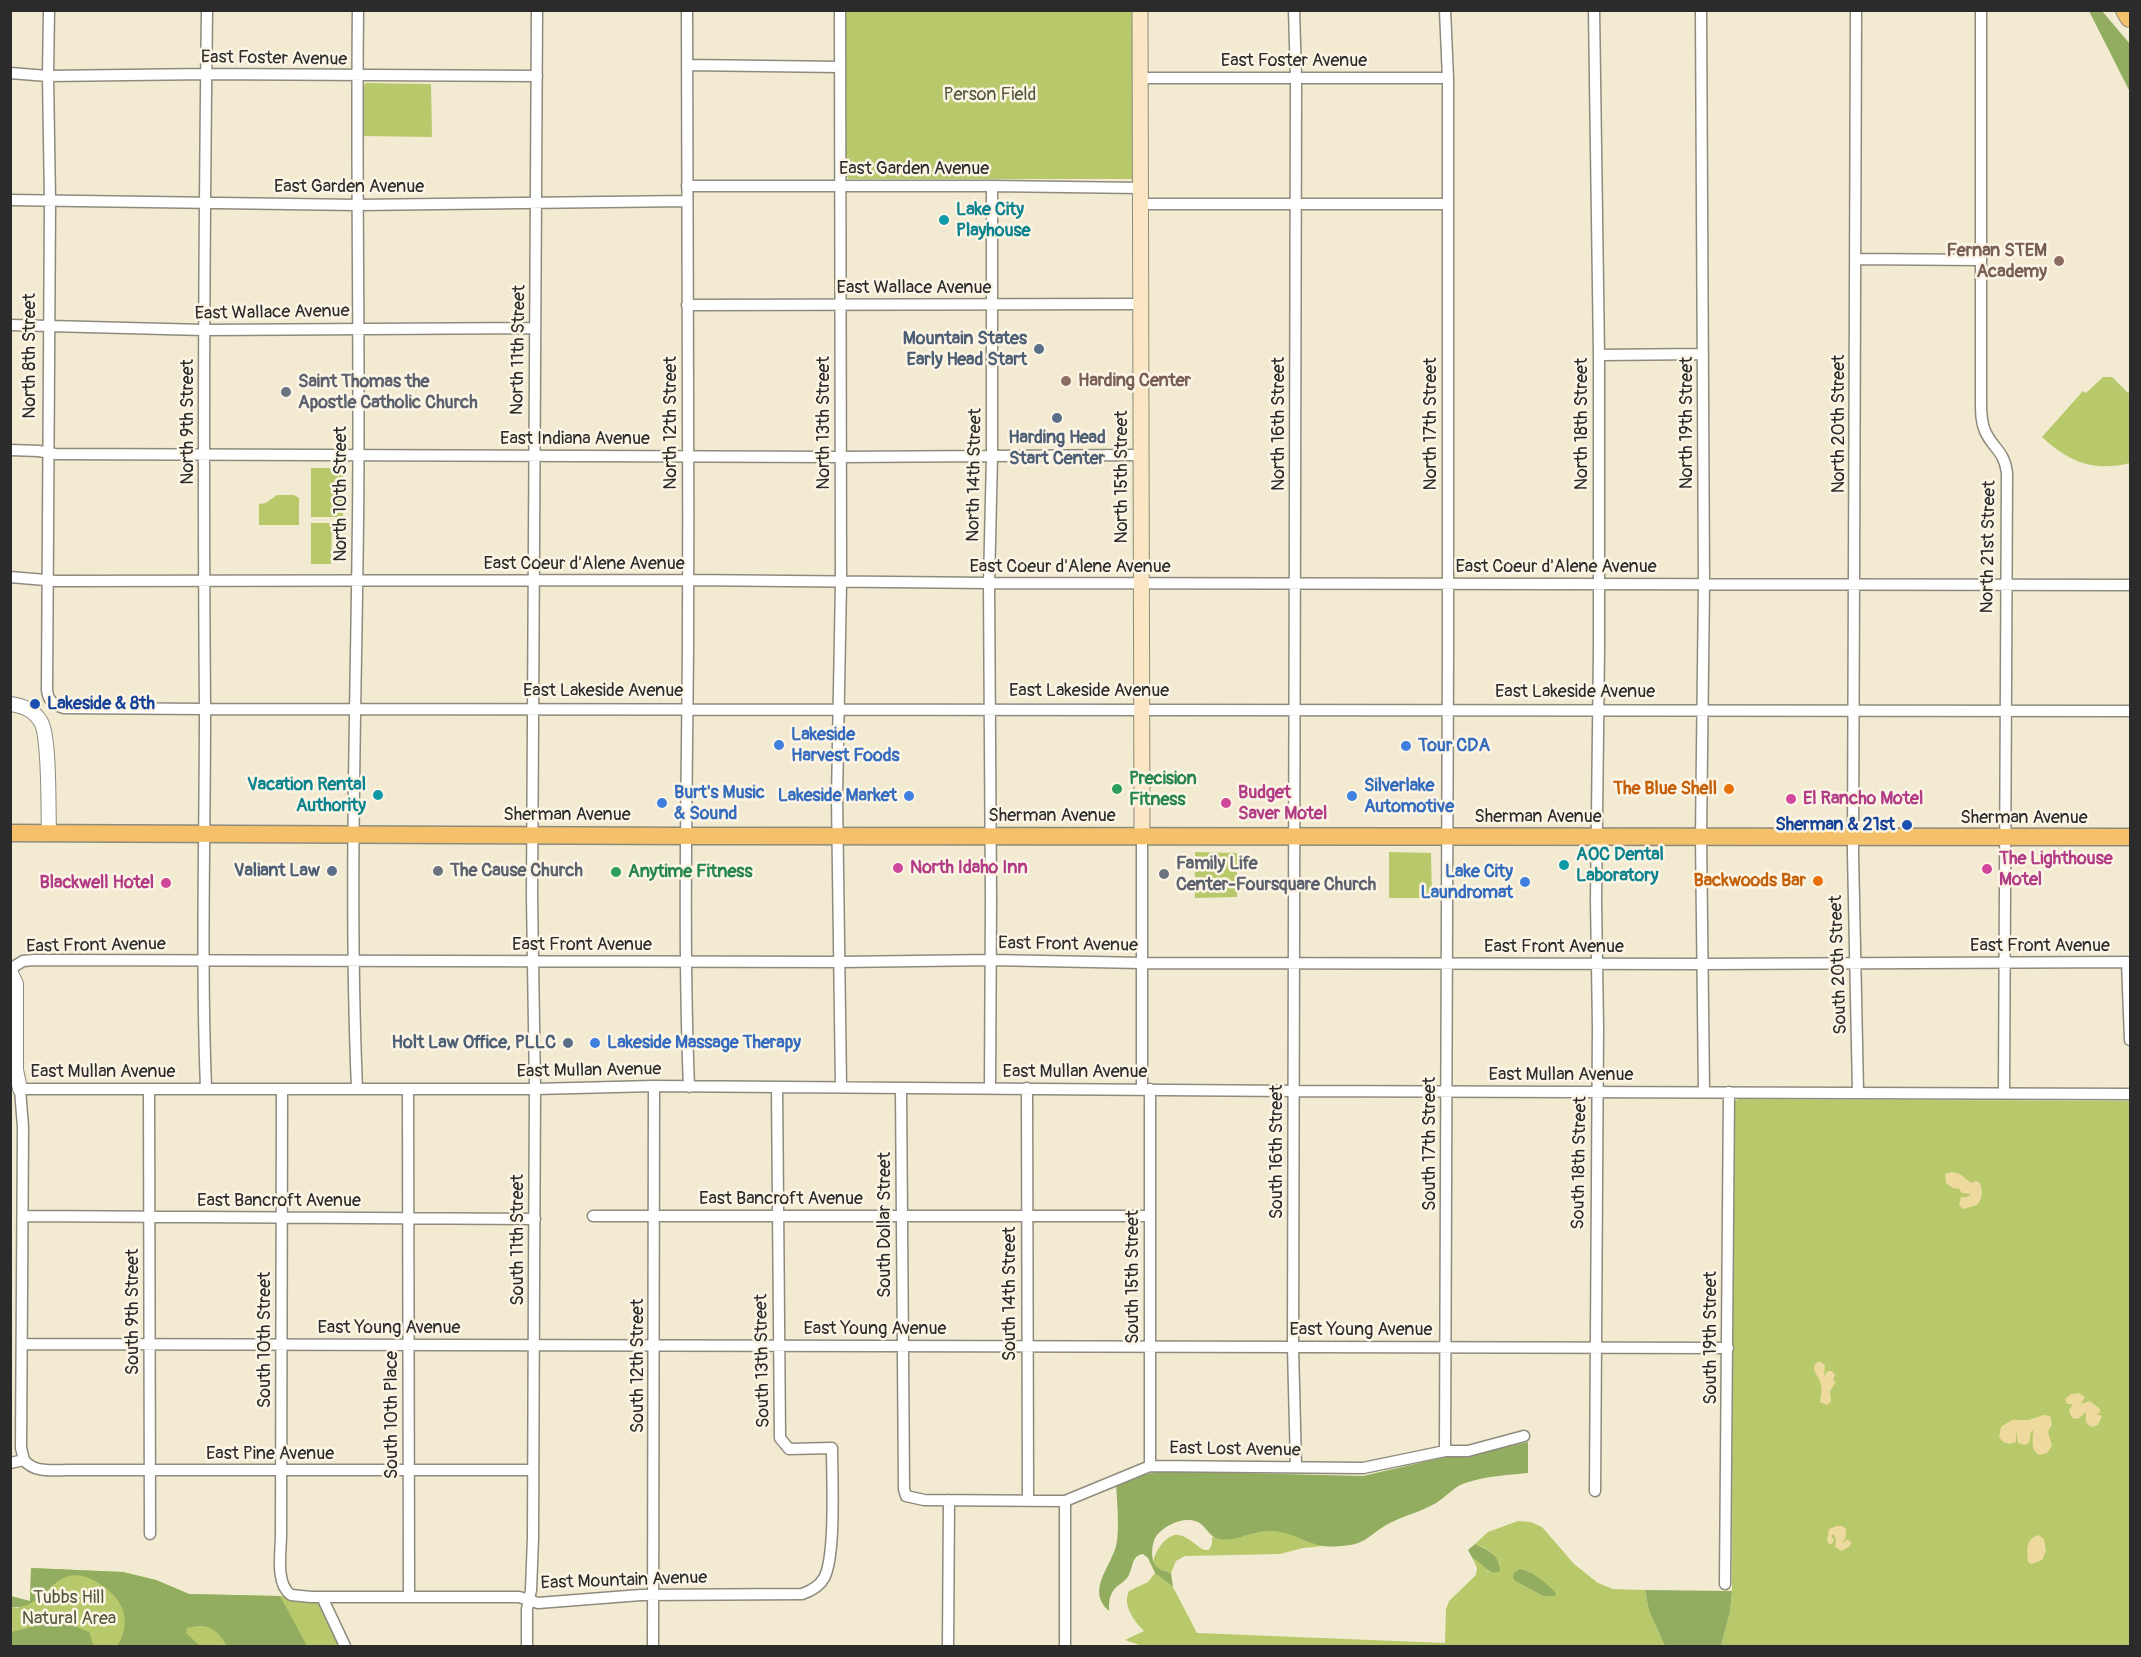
<!DOCTYPE html>
<style>
body{margin:0}
#map{position:relative;width:2141px;height:1657px;overflow:hidden;background:#f2ebd1;font-family:Pangolin,sans-serif}
canvas{display:block}
.frame{position:absolute;inset:0;border:12px solid #2b2b2b;pointer-events:none}
</style>
<div id="map">
<canvas width="2141" height="1657"></canvas>
<div class="frame"></div>
</div>
<script>
const ctx = document.querySelector('canvas').getContext('2d');
ctx.lineJoin = 'round';
function fill(path, color) { ctx.fillStyle = color; ctx.fill(path, 'evenodd'); }
function strokePath(path, color, width, dash) { ctx.strokeStyle = color; ctx.lineWidth = width; ctx.lineCap = dash ? 'butt' : 'round'; ctx.setLineDash(dash || []); ctx.stroke(path); }
function drawText(font, color, halo, rows, align = 'center') {
  ctx.font = font + ' Pangolin,sans-serif'; ctx.lineWidth = 5; ctx.setLineDash([]); ctx.textBaseline = 'middle'; ctx.strokeStyle = halo; ctx.fillStyle = color; for (const [text, x, y, turn = 0] of rows) {
    ctx.save(); ctx.translate(x, y); ctx.rotate((+turn || 0) * Math.PI / 180); ctx.textAlign = isNaN(turn) ? turn : align; if (halo) ctx.strokeText(text, 0, 0); ctx.fillText(text, 0, 0); ctx.restore();
  }
}
fill(new Path2D(`
 M846,11H1133L1134,176L1132,179H849L845,175Z
 M366,83L431,84L432,137L363,136V86Z
 M2103,377H2112L2128,393L2130,391V463C2093,472 2069,462 2042,437L2083,391L2086,393Z
 M311,468H343V517H311Z
 M277,495H294L299,498V525H259V504L266,503Z
 M311,523H332L331,564H311Z
 M1195,852L1237,853V897L1195,898Z
 M1389,852L1431,853L1432,898H1389Z
 M1738,1099L2130,1101V1646H1721L1730,1612L1732,1591L1733,1103Z
 M1518,1521L1531,1522L1542,1527L1574,1564L1598,1583L1613,1589L1645,1590L1649,1611L1665,1646H1142L1125,1640L1144,1631C1134,1621 1122,1605 1129,1591L1148,1582L1155,1573L1173,1587L1197,1633L1445,1643L1446,1609L1449,1601L1476,1575L1477,1568L1473,1559L1479,1561L1489,1572L1500,1565C1495,1552 1488,1549 1475,1544L1488,1532ZM1528,1571L1556,1593L1543,1596L1515,1581L1513,1578Z
 M1269,1530L1296,1534L1323,1546L1303,1548L1280,1554L1185,1556L1176,1561L1171,1573C1165,1571 1157,1570 1154,1564C1151,1557 1166,1532 1179,1535C1189,1537 1196,1546 1204,1550H1209L1212,1544V1537C1231,1543 1250,1533 1269,1530Z
 M31,1568L123,1572L156,1580L189,1594L322,1597L345,1646H29V1628L11,1632L10,1607L17,1608L30,1602Z`), '#b8c96c');
fill(new Path2D(`
 M2089,11H2102L2130,44V92Z
 M1528,1442V1473C1507,1475 1486,1476 1465,1483C1455,1486 1446,1497 1436,1503C1421,1512 1405,1515 1390,1523C1377,1529 1369,1540 1355,1544C1346,1546 1329,1548 1319,1545C1301,1541 1289,1530 1267,1531C1251,1532 1235,1542 1219,1539C1209,1537 1207,1527 1198,1522C1185,1516 1166,1524 1157,1535C1152,1541 1150,1557 1155,1565C1159,1570 1165,1571 1171,1573L1173,1587L1155,1573L1148,1558L1143,1554C1130,1556 1134,1569 1127,1578C1123,1583 1116,1586 1113,1591C1109,1597 1109,1604 1109,1611C1086,1591 1110,1568 1116,1546C1120,1533 1117,1500 1116,1484L1143,1475L1160,1471L1363,1476L1445,1457L1467,1456Z
 M1475,1544C1488,1550 1500,1554 1500,1571C1487,1577 1484,1562 1473,1559L1468,1550Z
 M31,1568L123,1572L156,1580L189,1594L280,1596L307,1646H227C217,1629 208,1622 187,1628L186,1633L200,1646H117C124,1636 127,1624 123,1611C119,1598 111,1592 100,1584C53,1554 49,1612 11,1607V1596L30,1601Z
 M1520,1569C1534,1572 1546,1583 1556,1593L1555,1596H1543L1515,1581L1513,1578L1514,1573Z
 M1645,1590L1732,1591L1730,1612L1721,1646H1665L1649,1611Z
 M59,1620L89,1632L94,1646H11V1632Z`), '#92ad60');
fill(new Path2D(`
 M1952,1172L1960,1174L1971,1183L1975,1181L1979,1182C1983,1189 1983,1199 1977,1205L1964,1209L1959,1206L1961,1197H1967L1971,1194L1962,1193L1959,1189L1953,1188L1946,1183L1945,1174Z
 M1819,1361L1825,1365L1824,1376L1828,1371H1832L1835,1375L1833,1380L1836,1382L1830,1391L1831,1402L1827,1405L1820,1402C1821,1395 1823,1390 1820,1382C1818,1374 1812,1373 1815,1364Z
 M2079,1393L2085,1397L2081,1404L2090,1401L2100,1409V1413L2096,1414L2102,1416L2098,1425L2092,1427C2084,1424 2086,1418 2086,1412L2078,1419L2072,1418L2069,1410L2073,1404H2067L2065,1399L2071,1394Z
 M2044,1415L2050,1416L2052,1424L2048,1432L2052,1446L2047,1453L2039,1455C2029,1449 2034,1438 2033,1430L2031,1432L2029,1443L2025,1445L2018,1443L2016,1431V1442L2010,1444L2003,1442L1999,1437L2001,1427L2012,1420H2028Z
 M1837,1526H1842L1846,1529V1536L1842,1544L1847,1539L1851,1542L1850,1546L1842,1551L1835,1547L1836,1540L1834,1534L1831,1536L1834,1540L1832,1544H1829L1827,1540L1829,1529Z
 M2038,1535L2044,1539L2046,1551L2042,1560L2032,1564L2028,1562C2027,1550 2025,1540 2038,1535Z`), '#eeda9e');
const minor = new Path2D(`
 M49,10L48,76L50,201L47,690C48,701 54,705 64,708L205,709L2130,711
 M687,10C687,221 689,432 688,643C687,791 683,939 689,1087
 M840,10L841,582L837,798L841,1087
 M1294,10L1296,78L1293,1347L1296,1467
 M1594,10L1599,355V648L1596,901L1598,1027L1595,1491
 M1701,10L1704,584L1701,836L1704,1092
 M1856,10L1853,853L1858,1092
 M1981,10V402C1981,412 1981,422 1985,431C1993,449 2004,450 2007,473L2004,1093
 M687,65L840,67
 M10,73L48,76L206,74L537,76
 M1140,78H1448
 M687,186H992L1140,188
 M10,200L357,205L687,201
 M1140,204H1448
 M1856,259L1980,260
 M687,305L1141,304
 M10,325L204,330L535,328
 M1599,355L1703,354
 M10,450L39,451L55,454L840,457L1140,455
 M10,577L57,581L688,580L989,583L2130,585
 M1142,835V1089
 M10,969L23,961L34,960L840,962L991,960L1142,963L1703,964L2127,962L2130,1040
 M206,1088C201,962 205,836 205,709C203,476 204,243 207,10
 M901,1088L904,1489L906,1496L924,1500L1065,1501L1150,1466L1363,1468L1445,1451H1468L1524,1436
 M990,1088L991,899L989,583L992,457V186
 M1027,1088L1028,1499
 M149,1089L150,1534
 M282,1089L281,1535C281,1552 275,1584 291,1595L311,1597H519L538,1603L641,1595L802,1594C811,1591 819,1587 824,1578C836,1557 832,1476 832,1448L789,1449L780,1438L777,1087
 M357,1089C349,899 356,709 358,520C360,350 356,180 358,10
 M408,1089L409,1597
 M23,1216L535,1219
 M593,1216H1150
 M22,1344L1728,1348
 M1445,1451L1448,647V78L1445,10
 M24,1460L21,1448L23,1127L20,1089H535L654,1086L1294,1091L2130,1094
 M10,1463L24,1460C34,1473 53,1470 67,1470H533
 M1150,1466V1089
 M1725,1584L1729,1092
 M322,1597L345,1646
 M527,1646V1609L531,1590L533,1538L534,1281L535,1089L532,897L537,10
 M653,1646L654,1086
 M948,1646L949,1500
 M1065,1646V1501`);
const tertiary = new Path2D(`
 M10,704C24,706 34,710 41,722C50,738 48,811 49,834
 M10,971L16,984V1070L20,1089`);
const secondary = new Path2D(`
 M1140,10L1142,835`);
const primary = new Path2D(`
 M10,833L686,836L2130,837`);
const motorway = new Path2D(`
 M2126,10L2130,17`);
strokePath(minor, '#8e8b7e', 13);
strokePath(tertiary, '#8e8b7e', 16);
strokePath(secondary, '#8e8b7e', 17);
strokePath(primary, '#8e8b7e', 19);
strokePath(motorway, '#8e8b7e', 22);
strokePath(minor, '#fff', 10);
strokePath(tertiary, '#fff', 14);
strokePath(secondary, '#fbe6c3', 15);
strokePath(primary, '#f4c16a', 16);
strokePath(motorway, '#f4c16a', 20);
for (const [x, y, r, color] of [
 [944,220,6,"#0f9aa8"],
 [2059,261,6,"#8d6e63"],
 [1039,349,6,"#5c6f8a"],
 [1066,381,6,"#8d6e63"],
 [286,392,6,"#6b7280"],
 [1057,418,6,"#5c6f8a"],
 [35,704,6,"#1a4fb4"],
 [779,745,6,"#3f7fe0"],
 [1406,746,6,"#3f7fe0"],
 [1117,789,6,"#2e9e5b"],
 [1729,789,6,"#e8710a"],
 [378,795,6,"#0f9aa8"],
 [909,796,6,"#3f7fe0"],
 [1352,796,6,"#3f7fe0"],
 [1791,799,6,"#d1479c"],
 [662,803,6,"#3f7fe0"],
 [1226,803,6,"#d1479c"],
 [1907,825,6,"#1a4fb4"],
 [1564,865,6,"#0f9aa8"],
 [898,868,6,"#d1479c"],
 [1987,869,6,"#d1479c"],
 [332,871,6,"#5c6f8a"],
 [438,871,6,"#6b7280"],
 [616,872,6,"#2e9e5b"],
 [1164,874,6,"#6b7280"],
 [1818,881,6,"#e8710a"],
 [1525,882,6,"#3f7fe0"],
 [166,883,6,"#d1479c"],
 [568,1043,6,"#5c6f8a"],
 [595,1043,6,"#3f7fe0"]
]) { const dot = new Path2D(); dot.arc(x, y, r, 0, 2 * Math.PI); ctx.fillStyle = color; ctx.fill(dot); strokePath(dot, '#fcf5e5', 2); }
drawText('18px', '#2b2b2b', '#fcf5e5', [
 ["East Foster Avenue",274,59,1],
 ["East Foster Avenue",1294,61],
 ["East Garden Avenue",914,169],
 ["East Garden Avenue",349,187],
 ["East Wallace Avenue",914,288],
 ["East Wallace Avenue",272,313,-1],
 ["North 11th Street",519,350,-89],
 ["North 8th Street",30,356,-90],
 ["North 9th Street",188,422,-90],
 ["North 12th Street",671,423,-90],
 ["North 13th Street",824,423,-90],
 ["North 19th Street",1687,423,-90],
 ["North 16th Street",1279,424,-90],
 ["North 17th Street",1431,424,-90],
 ["North 18th Street",1582,424,-90],
 ["North 20th Street",1839,424,-90],
 ["East Indiana Avenue",575,439],
 ["North 14th Street",975,475,-89],
 ["North 15th Street",1122,477,-90],
 ["North 10th Street",341,494,-90],
 ["North 21st Street",1989,547,-89],
 ["East Coeur d'Alene Avenue",584,564],
 ["East Coeur d'Alene Avenue",1070,567],
 ["East Coeur d'Alene Avenue",1556,567],
 ["East Lakeside Avenue",603,691],
 ["East Lakeside Avenue",1089,691],
 ["East Lakeside Avenue",1575,692],
 ["Sherman Avenue",567,815],
 ["Sherman Avenue",1052,816],
 ["Sherman Avenue",1538,817],
 ["Sherman Avenue",2024,818],
 ["East Front Avenue",582,945],
 ["East Front Avenue",1068,945,1],
 ["East Front Avenue",96,946,-1],
 ["East Front Avenue",2040,946],
 ["East Front Avenue",1554,947],
 ["South 20th Street",1839,965,-92],
 ["East Mullan Avenue",589,1071,-1],
 ["East Mullan Avenue",103,1072],
 ["East Mullan Avenue",1075,1072],
 ["East Mullan Avenue",1561,1075],
 ["South 17th Street",1430,1144,-90],
 ["South 16th Street",1277,1152,-90],
 ["South 18th Street",1580,1163,-89],
 ["East Bancroft Avenue",781,1199],
 ["East Bancroft Avenue",279,1201],
 ["South Dollar Street",885,1225,-90],
 ["South 11th Street",518,1240,-90],
 ["South 15th Street",1133,1277,-90],
 ["South 14th Street",1010,1294,-90],
 ["South 9th Street",133,1312,-90],
 ["East Young Avenue",389,1328],
 ["East Young Avenue",875,1329],
 ["East Young Avenue",1361,1330],
 ["South 19th Street",1711,1338,-90],
 ["South 10th Street",265,1340,-90],
 ["South 13th Street",763,1361,-91],
 ["South 12th Street",638,1366,-90],
 ["South 10th Place",392,1415,-90],
 ["East Lost Avenue",1235,1450,1],
 ["East Pine Avenue",270,1454],
 ["East Mountain Avenue",624,1581,-2]
]);
drawText('18px', '#555a3e', '#fcf5e5', [
 ["Person Field",990,95],
 ["Tubbs Hill",69,1598],
 ["Natural Area",69,1619]
]);
drawText('bold 18px', '#0d838f', '#fcf5e5', [
 ["Lake City",956,210],
 ["Playhouse",956,231],
 ["Vacation Rental",366,785,"right"],
 ["Authority",366,806,"right"],
 ["AOC Dental",1576,855],
 ["Laboratory",1576,876]
], 'left');
drawText('bold 18px', '#785e54', '#fcf5e5', [
 ["Fernan STEM",2047,251],
 ["Academy",2047,272],
 ["Harding Center",1078,381,"left"]
], 'right');
drawText('bold 18px', '#4e5e75', '#fcf5e5', [
 ["Mountain States",1027,339],
 ["Early Head Start",1027,360],
 ["Harding Head",1057,438,"center"],
 ["Start Center",1057,459,"center"],
 ["Valiant Law",320,871],
 ["Holt Law Office, PLLC",556,1043]
], 'right');
drawText('bold 18px', '#5b616d', '#fcf5e5', [
 ["Saint Thomas the",298,382],
 ["Apostle Catholic Church",298,403],
 ["Family Life",1176,864],
 ["Center-Foursquare Church",1176,885],
 ["The Cause Church",450,871]
], 'left');
drawText('bold 18px', '#164399', '#fcf5e5', [
 ["Lakeside & 8th",47,704],
 ["Sherman & 21st",1895,825,"right"]
], 'left');
drawText('bold 18px', '#366cbe', '#fcf5e5', [
 ["Lakeside",791,735],
 ["Harvest Foods",791,756],
 ["Tour CDA",1418,746],
 ["Silverlake",1364,786],
 ["Automotive",1364,807],
 ["Burt's Music",674,793],
 ["& Sound",674,814],
 ["Lakeside Market",897,796,"right"],
 ["Lake City",1513,872,"right"],
 ["Laundromat",1513,893,"right"],
 ["Lakeside Massage Therapy",607,1043]
], 'left');
drawText('bold 18px', '#27864d', '#fcf5e5', [
 ["Precision",1129,779],
 ["Fitness",1129,800],
 ["Anytime Fitness",628,872]
], 'left');
drawText('bold 18px', '#c56008', '#fcf5e5', [
 ["The Blue Shell",1717,789],
 ["Backwoods Bar",1806,881]
], 'right');
drawText('bold 18px', '#b23c85', '#fcf5e5', [
 ["Budget",1238,793],
 ["Saver Motel",1238,814],
 ["El Rancho Motel",1803,799],
 ["The Lighthouse",1999,859],
 ["Motel",1999,880],
 ["North Idaho Inn",910,868],
 ["Blackwell Hotel",154,883,"right"]
], 'left');
</script>
